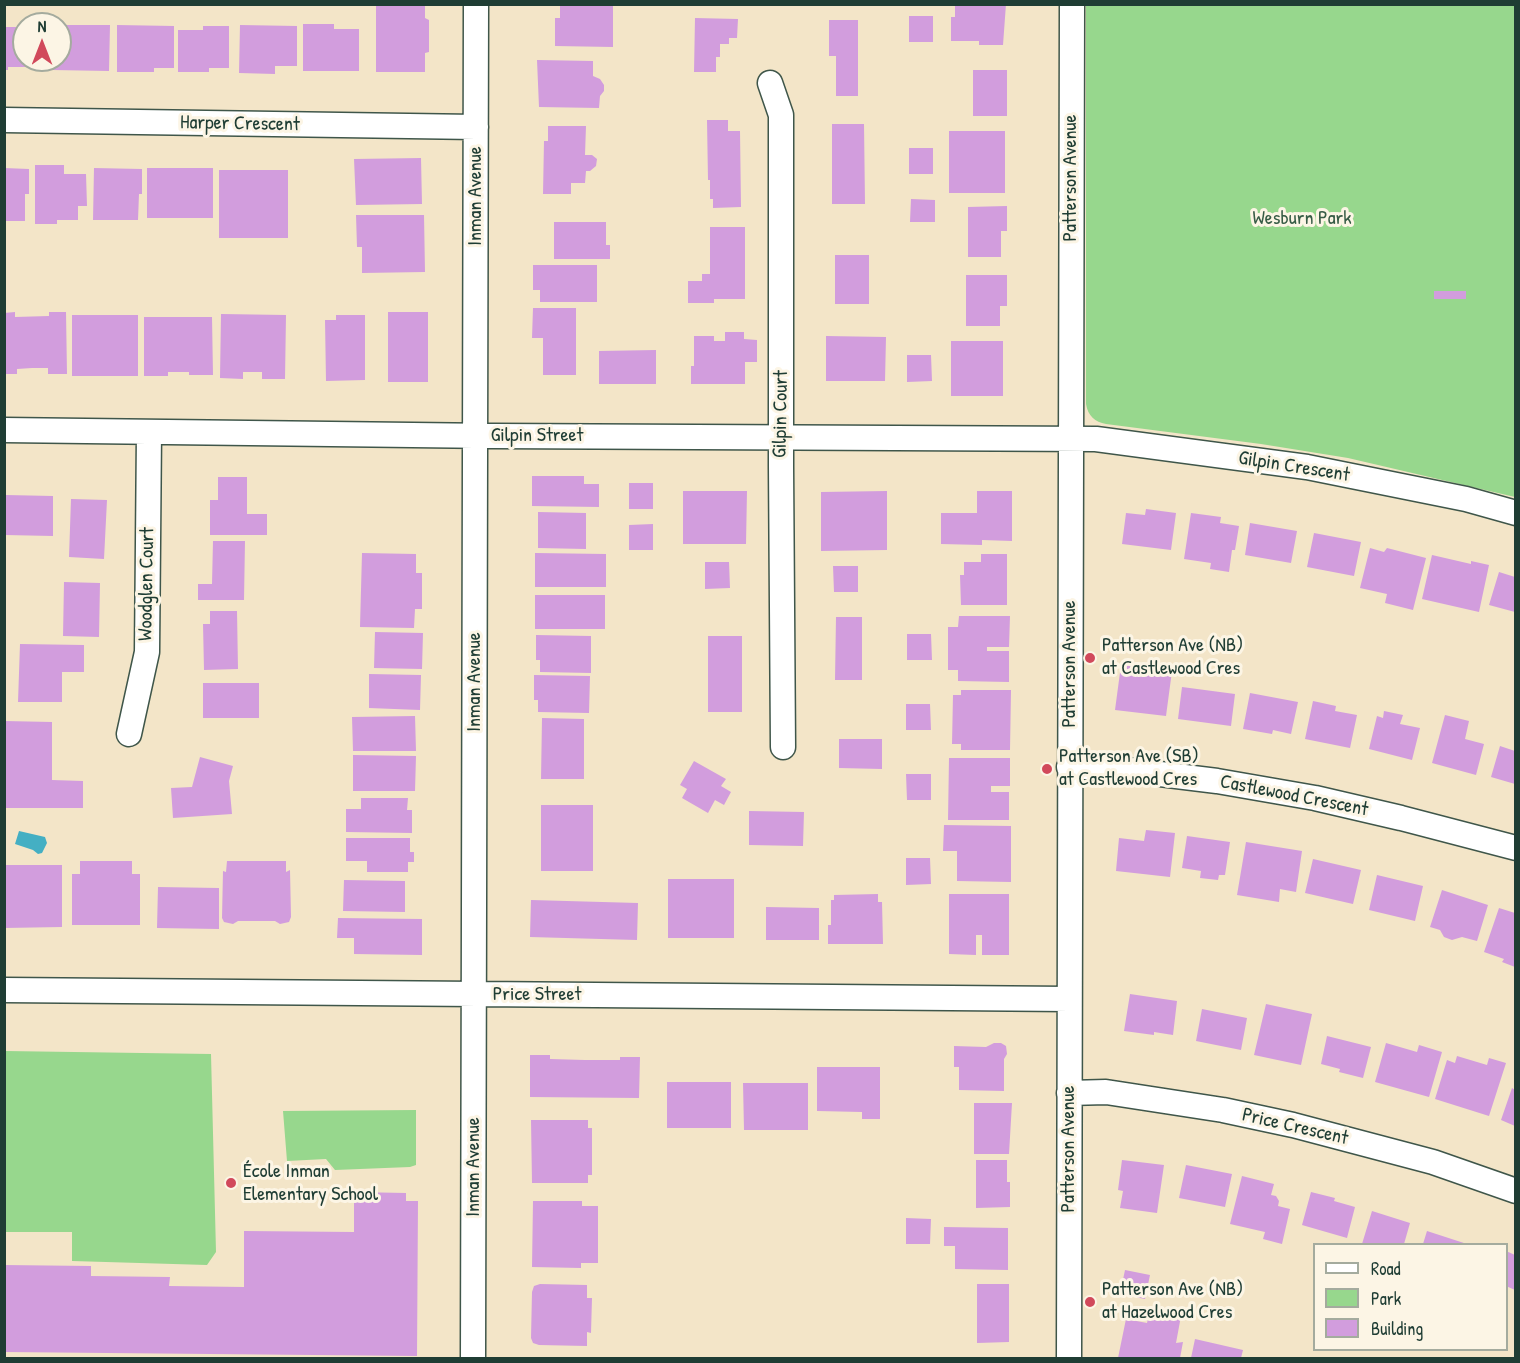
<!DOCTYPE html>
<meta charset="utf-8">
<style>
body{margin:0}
#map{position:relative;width:1520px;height:1363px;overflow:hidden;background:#f3e5c8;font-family:"Patrick Hand",sans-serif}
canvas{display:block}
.frame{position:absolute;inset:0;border:6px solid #1f3d34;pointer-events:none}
.legend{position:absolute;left:1313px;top:1243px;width:195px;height:108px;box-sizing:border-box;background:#fcf5e5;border:2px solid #a4ab9e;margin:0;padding:8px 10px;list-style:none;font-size:18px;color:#1f3d34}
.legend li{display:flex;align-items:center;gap:12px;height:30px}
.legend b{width:30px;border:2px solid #a4ab9e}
.north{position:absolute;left:12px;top:12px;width:60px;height:60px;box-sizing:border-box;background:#fcf5e5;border:2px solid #a4ab9e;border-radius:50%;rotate:0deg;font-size:16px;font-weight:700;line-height:24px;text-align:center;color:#1f3d34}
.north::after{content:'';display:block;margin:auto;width:21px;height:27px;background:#d1495b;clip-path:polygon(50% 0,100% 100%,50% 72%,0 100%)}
</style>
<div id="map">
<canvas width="1520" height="1363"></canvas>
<div class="frame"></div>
<ul class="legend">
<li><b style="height:8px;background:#fff"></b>Road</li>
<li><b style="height:16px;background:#97d78d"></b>Park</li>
<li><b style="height:16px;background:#d29ddd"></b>Building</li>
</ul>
<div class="north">N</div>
</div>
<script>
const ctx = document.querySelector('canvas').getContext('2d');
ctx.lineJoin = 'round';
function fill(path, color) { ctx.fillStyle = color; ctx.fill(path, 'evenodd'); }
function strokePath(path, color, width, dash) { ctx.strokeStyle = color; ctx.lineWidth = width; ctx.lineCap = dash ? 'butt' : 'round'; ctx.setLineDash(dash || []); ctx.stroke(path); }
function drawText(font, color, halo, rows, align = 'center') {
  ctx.font = font + ' "Patrick Hand",sans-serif'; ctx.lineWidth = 6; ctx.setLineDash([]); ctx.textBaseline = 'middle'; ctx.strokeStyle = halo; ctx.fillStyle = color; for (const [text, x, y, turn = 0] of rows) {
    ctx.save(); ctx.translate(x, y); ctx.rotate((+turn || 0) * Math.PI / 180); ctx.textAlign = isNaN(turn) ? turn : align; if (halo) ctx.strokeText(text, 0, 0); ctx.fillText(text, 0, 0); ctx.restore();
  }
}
fill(new Path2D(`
 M1086,5H1515V497L1348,458L1261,444L1106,424C1095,422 1088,416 1086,404Z
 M5,1051L211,1054L216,1252L207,1265L72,1261V1232H5Z
 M416,1110V1165L410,1167L335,1170L326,1159L287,1161L283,1111Z`), '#97d78d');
fill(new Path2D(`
 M19,831L45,837L47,843L42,853L38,854L33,850L15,844Z`), '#44afc3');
fill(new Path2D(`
 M376,4H425V18L429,20V52L425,53V72H376Z
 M955,4H1006L1003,45H979V41H951V17H955Z
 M560,6H613V47L555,46V18H560Z
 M909,16H933V42H909Z
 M695,18L738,19L737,38H729V44H720V57H716V72H694Z
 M829,20H858V96H836V56H829Z
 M303,24H334V29H359V71H303Z
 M60,25H110L109,71L52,70V60H60Z
 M117,25L174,26V68H154V72H117Z
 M240,25L297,26V66H275V74L239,73Z
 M203,26H229V68H209V72H178V30H203Z
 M4,27H24V60H44V67H8V70H4Z
 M537,60L593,61V76L600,79L604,85V91L600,96L599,108L539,107Z
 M973,70H1007V116H973Z
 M707,120H728V131H740L741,207L713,208V199H710V180H708Z
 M832,124H864L865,204H832Z
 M548,126H586L585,155H592L597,159L596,166L590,171H586L585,183H571V194H543L544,141H548Z
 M949,131H1005V193H949Z
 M909,148H933V174H909Z
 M421,158L422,204L356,205L354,159Z
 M35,165H64V174H86L87,206H78V220H57V224H35Z
 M4,168L29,169V194H25V221H4Z
 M94,168L142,169V194H139L138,220H93Z
 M147,168H213V218H147Z
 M219,170H288V238H219Z
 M911,199L935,200V222H910Z
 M1007,206V231H1001V257H968V207Z
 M356,215H424L425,272L362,273V247H357Z
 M554,222H606V245H610V259H554Z
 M710,227H745V299H714V303H688V281H702V274H710Z
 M835,255H869V304H835Z
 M533,265H597V302H540V290H533Z
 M966,275H1007V306H1000V326H966Z
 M1434,291H1466V299H1434Z
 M533,308H576V375H543V338H532Z
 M15,312V317L49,316V312H66L67,374H48V368H32L17,369V374H4V313Z
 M388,312H428V382H388Z
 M221,314L286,315L285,379H262V372H243V379L220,378Z
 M72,315H138V376H72Z
 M336,315H365V380L326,381L325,320H336Z
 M144,317H212L213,375H189V372H168V376H144Z
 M725,332H744V339L757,340V362H745V384H691V366H694V336H714V341H725Z
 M826,336L886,337L885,381H826Z
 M951,341H1003V396H951Z
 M656,350V384H599V351Z
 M907,355H931L932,381L907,382Z
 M532,476H584V484H599V507L532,506Z
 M218,477H247V514H267V535H210V500H218Z
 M629,483H653V509H629Z
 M683,491H747L746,544H683Z
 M887,491V550L821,551V492Z
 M977,491H1012V541L982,540V545L941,544V513H977Z
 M6,495L53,496V536L5,535Z
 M71,499L107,500L104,559L69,557Z
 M1146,509L1176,513L1171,550L1122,544L1126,513L1145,515Z
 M538,512L586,513V549L538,548Z
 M1191,513L1221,517L1220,523L1239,526L1235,550H1232L1229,572L1210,569L1211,563L1184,559Z
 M1250,523L1297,531L1291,563L1245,555Z
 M653,524V550H629V525Z
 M1314,533L1361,542L1354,576L1307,567Z
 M213,541H245L244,600H198V584H212Z
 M1370,548L1384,552L1387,548L1426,558L1413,610L1385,603L1387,594L1360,588Z
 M362,553L416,554V573H422V609H415L414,628L360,627Z
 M535,553L606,554V587H535Z
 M981,554H1007V605H961L960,575H964V562H981Z
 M1432,555L1471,564V561L1489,565L1479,612L1422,599Z
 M705,562H729L730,588L705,589Z
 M833,566H858V592H834Z
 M1499,572L1515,577V612L1489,605Z
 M64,582L100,583L99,637L63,636Z
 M535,595H605V629H535Z
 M210,611H237L238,669L204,670L203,624H210Z
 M959,616H1010L1009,647H987V651H1009V682L958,681V670H948V627H958Z
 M836,617H862V680H835Z
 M375,632L423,633L422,669L374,668Z
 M907,634H931L932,660H907Z
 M536,635L591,636V673L540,672V660H536Z
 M708,636H742V712H708Z
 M20,644L84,645V672H62V702H18Z
 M1121,665L1172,671L1166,716L1115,710Z
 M369,674L421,675L420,710L369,708Z
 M534,675L590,676L589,713L538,712V700H534Z
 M203,683H259V718H203Z
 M1182,687L1235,694L1231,726L1178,719Z
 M961,690H1011L1010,750H961V744H952L953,695H961Z
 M1250,693L1298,702L1291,734L1273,730L1272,734L1243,729Z
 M1313,701L1336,706L1335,711L1357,715L1350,748L1305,739Z
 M906,704H930L931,730H906Z
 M1384,711L1403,715L1400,724L1420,728L1412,760L1369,749L1377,716L1383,718Z
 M1445,715L1469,721L1465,739L1484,744L1476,775L1432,763Z
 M415,716L416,751H353L352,717Z
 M542,718L584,719V779H541Z
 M4,721L52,722V780L83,781V808H4Z
 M839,739H882V769L839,768Z
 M1500,746L1515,751V784L1491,777Z
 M353,755L416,756L415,791H353Z
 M200,757L233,766L229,781L232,814L173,818L171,788L192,787Z
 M949,758H1010V786H991V792H1009V820H948Z
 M694,761L726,779L721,786L731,792L724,805L715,800L708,813L682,798L687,789L680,785Z
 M906,774H931V800H907Z
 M361,798H408L407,810H412V833L346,832V809H361Z
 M541,805H593V871H541Z
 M749,811L804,812L803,846L749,845Z
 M944,825L1011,826V882L957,881V851H943Z
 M1146,830L1175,833L1170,877L1116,871L1119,838L1144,841Z
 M1187,836L1230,842L1225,875H1219L1218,880L1200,878L1201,871L1182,868Z
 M346,838H410V852H414V862H408V872H367V861H346Z
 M1246,842L1302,851L1296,892L1280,889L1279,902L1237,895Z
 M906,858H930L931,884L906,885Z
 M1313,859L1361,870L1353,904L1305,893Z
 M80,861H132V874H140V925H72V874H80Z
 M227,861H286V872L290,870L291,917L289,922L280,924L275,921H238L233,924L224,922L222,918L223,871L226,872Z
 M4,865H62V927L4,928Z
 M1377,875L1423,886L1415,921L1369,910Z
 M668,879H734V938H668Z
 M344,880L405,881V912L343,911Z
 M158,887L219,888V929L157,928Z
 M1442,890L1488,905L1477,941L1462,937L1452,940L1444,937L1440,930L1430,927Z
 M878,894V902H882L883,944H828V925H831V900H834V895Z
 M949,894H1009V955H982V935H976V955L949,954Z
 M531,900L638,903L637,940L530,937Z
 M766,907L819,908V940H766Z
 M1499,908L1515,913V967L1502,962L1504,959L1484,952Z
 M338,918L422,919V955L354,954V938H337Z
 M1130,994L1177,1001L1173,1035L1154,1032V1035L1124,1031Z
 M1266,1004L1312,1014L1301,1065L1254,1055Z
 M1202,1009L1247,1018L1241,1050L1196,1041Z
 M1327,1036L1371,1047L1363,1078L1339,1072L1340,1069L1321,1064Z
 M994,1043H1001L1006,1046L1007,1054L1004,1059V1091L959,1090V1067H954V1046L986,1047Z
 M1386,1043L1417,1052L1419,1045L1442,1052L1429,1097L1375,1082Z
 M530,1055H550V1059L585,1060H620V1057H640L639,1098L530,1097Z
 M1457,1056L1487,1065L1489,1058L1506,1063L1489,1116L1435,1099L1447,1060L1455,1063Z
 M817,1067H880V1119H862V1112L817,1111Z
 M667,1082H731V1128H667Z
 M743,1083H808V1130H744Z
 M1512,1088L1515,1090V1126L1501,1120Z
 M974,1103H1012L1009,1154H974Z
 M531,1120H588V1128H592V1175H588V1183H532Z
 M976,1160H1007V1182H1010V1207L976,1208Z
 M1122,1160L1164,1165L1157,1213L1120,1208L1123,1191L1118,1190Z
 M1186,1165L1232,1174L1225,1207L1179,1198Z
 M1242,1176L1274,1184L1271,1195L1276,1196L1279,1201L1278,1206L1290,1209L1282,1244L1263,1239L1265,1232L1230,1224Z
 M354,1192L406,1193V1201H418L417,1356L4,1352V1265L91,1266V1276L170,1277L169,1286L244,1287V1231L354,1232Z
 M1311,1192L1335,1198L1334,1201L1355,1207L1347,1238L1302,1225Z
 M533,1201H582V1206H598V1263H581V1268L532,1267Z
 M1372,1211L1410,1223L1404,1244H1362Z
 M906,1218L931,1219L930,1244H906Z
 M944,1227L1008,1228V1270L955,1269V1246H944Z
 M1427,1231L1467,1244H1423Z
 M1506,1251L1515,1255V1290L1506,1286Z
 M1125,1270L1150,1275L1145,1299L1120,1294Z
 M540,1284L587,1285V1298H592L591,1333L587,1332V1346L539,1345L533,1343L531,1338L532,1292L534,1286Z
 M977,1284H1009V1342L977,1343Z
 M1150,1310L1181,1316L1176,1343L1183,1342L1180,1358H1118L1126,1319L1147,1323Z
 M1195,1339L1243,1350L1241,1358H1191Z`), '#d29ddd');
const minor = new Path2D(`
 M770,83L781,115V466L783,747
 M4,120L476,127
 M4,430L494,436L1096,439L1307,467L1466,499L1516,513
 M129,734L147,652L149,432
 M1069,767H1103L1217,781L1315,798L1401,818L1516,848
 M4,990L1069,999
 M1069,1093L1106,1092L1223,1110L1293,1125L1433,1162L1516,1191
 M473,1358L476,4
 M1069,1358L1072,4`);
strokePath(minor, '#3f564a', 27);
strokePath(minor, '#fff', 24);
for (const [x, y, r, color] of [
 [1090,658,6,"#d1495b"],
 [1047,769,6,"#d1495b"],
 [231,1183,6,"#d1495b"],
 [1090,1302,6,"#d1495b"]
]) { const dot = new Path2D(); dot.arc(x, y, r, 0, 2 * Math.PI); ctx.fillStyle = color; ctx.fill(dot); strokePath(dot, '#fcf5e5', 2); }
drawText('20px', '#1f3d34', '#fcf5e5', [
 ["Harper Crescent",240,124,1],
 ["Patterson Avenue",1071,178,-90],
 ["Inman Avenue",476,196,-90],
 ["Gilpin Court",781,414,-89],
 ["Gilpin Street",537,436],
 ["Gilpin Crescent",1294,467,9],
 ["Woodglen Court",147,584,-89],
 ["Patterson Avenue",1070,664,-90],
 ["Inman Avenue",475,682,-90],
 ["Castlewood Crescent",1294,796,11],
 ["Price Street",537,995],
 ["Price Crescent",1295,1127,13],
 ["Patterson Avenue",1069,1149,-90],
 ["Inman Avenue",474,1167,-90]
]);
drawText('20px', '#375c46', '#fcf5e5', [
 ["Wesburn Park",1302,219]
]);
drawText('20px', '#1f3d34', '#fcf5e5', [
 ["Patterson Ave (NB)",1102,646],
 ["at Castlewood Cres",1102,669],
 ["Patterson Ave (SB)",1059,757],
 ["at Castlewood Cres",1059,780],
 ["École Inman",243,1172],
 ["Elementary School",243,1195],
 ["Patterson Ave (NB)",1102,1290],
 ["at Hazelwood Cres",1102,1313]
], 'left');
</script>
